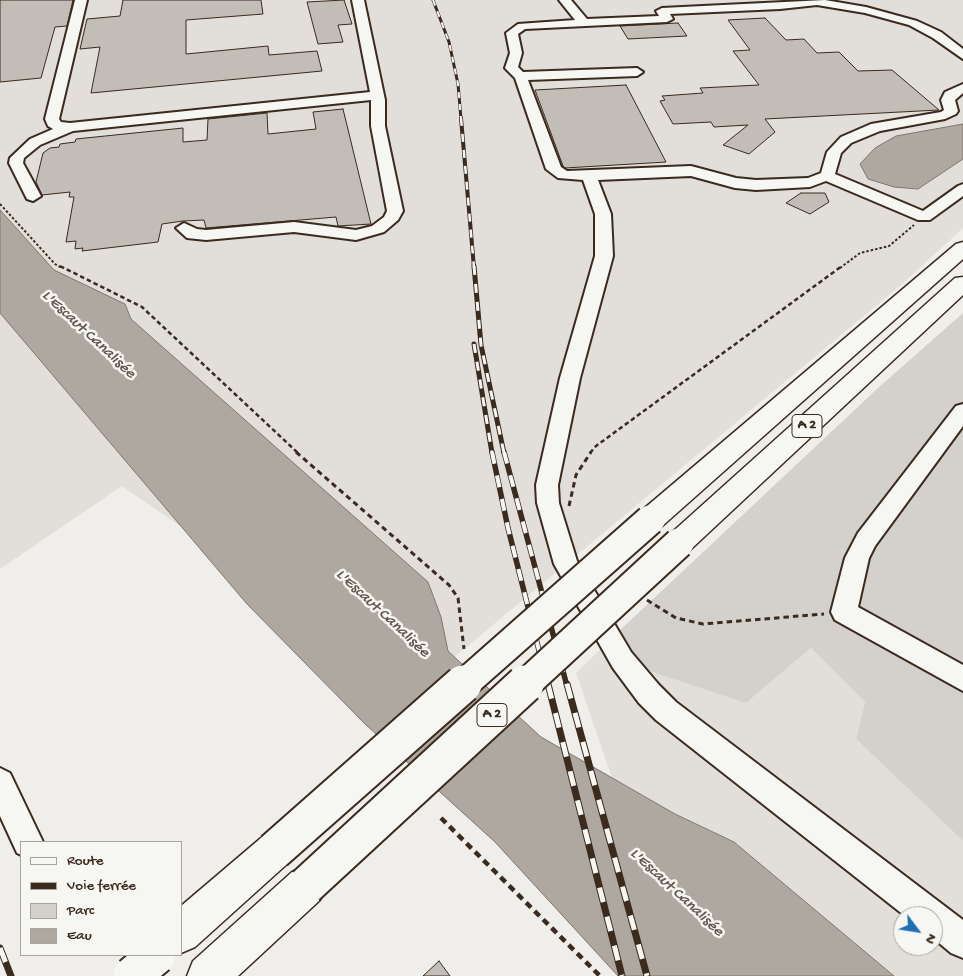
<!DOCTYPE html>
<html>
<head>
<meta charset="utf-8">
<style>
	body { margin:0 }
	#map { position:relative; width:963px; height:976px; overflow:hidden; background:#efeeea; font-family:"Gochi Hand",sans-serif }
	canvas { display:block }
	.legend { position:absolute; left:20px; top:841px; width:162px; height:115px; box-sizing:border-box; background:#f6f6f2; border:1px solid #aba49d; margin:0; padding:6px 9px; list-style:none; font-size:15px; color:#3b2a1e }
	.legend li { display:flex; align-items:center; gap:10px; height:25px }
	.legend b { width:25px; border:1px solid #aba49d }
	.north { position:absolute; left:893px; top:906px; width:50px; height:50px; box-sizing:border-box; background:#f6f6f2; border:1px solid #aba49d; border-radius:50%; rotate:121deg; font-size:14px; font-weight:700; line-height:20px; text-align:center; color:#3b2a1e }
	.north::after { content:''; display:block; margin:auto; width:18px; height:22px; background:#1f6fb2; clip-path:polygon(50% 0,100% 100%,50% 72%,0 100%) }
</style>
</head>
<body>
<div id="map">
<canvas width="963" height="976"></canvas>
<ul class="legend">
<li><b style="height:6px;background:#f6f6f2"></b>Route</li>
<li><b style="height:6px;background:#3b2a1e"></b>Voie ferrée</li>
<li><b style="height:14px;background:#d4d1cc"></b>Parc</li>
<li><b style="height:14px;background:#afa8a1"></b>Eau</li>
</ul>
<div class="north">N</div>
</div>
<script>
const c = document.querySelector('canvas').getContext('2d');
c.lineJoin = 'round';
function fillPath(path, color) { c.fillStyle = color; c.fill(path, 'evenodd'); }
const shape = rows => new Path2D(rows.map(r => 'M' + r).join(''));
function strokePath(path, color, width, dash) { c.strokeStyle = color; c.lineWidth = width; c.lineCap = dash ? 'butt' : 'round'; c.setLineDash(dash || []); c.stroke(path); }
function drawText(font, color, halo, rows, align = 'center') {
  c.font = font + ' "Gochi Hand",sans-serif'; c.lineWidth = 5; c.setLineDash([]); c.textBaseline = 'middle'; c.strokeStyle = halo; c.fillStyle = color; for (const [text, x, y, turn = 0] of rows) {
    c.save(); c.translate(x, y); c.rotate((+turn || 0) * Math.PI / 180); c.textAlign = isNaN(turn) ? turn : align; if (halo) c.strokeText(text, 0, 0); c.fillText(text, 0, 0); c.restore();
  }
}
const built = shape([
	[0,0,963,0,963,228,901,285,416,689,122,486,0,569],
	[619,631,746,703,811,648,865,702,856,739,963,841,963,976,894,976,734,842,675,814,612,778,576,673],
	[903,916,933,916,933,946,903,946]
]);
const green = shape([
	[963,313,963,841,856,739,865,702,811,648,746,703,641,668,619,631,878,388]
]);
const water = shape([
	[963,124,963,159,918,189,894,187,868,179,860,164,875,148,896,136,963,124],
	[0,210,54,270,125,304,131,319,428,582,441,617,448,651,541,737,675,814,734,842,894,976,618,976,495,842,365,724,247,604,0,313,0,210]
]);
const building = shape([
	[0,0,73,0,67,26,55,27,41,78,0,82,0,0],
	[123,0,261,0,263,14,186,20,186,54,268,46,269,55,317,51,322,71,91,93,100,47,80,49,87,19,120,16,123,0],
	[344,0,352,24,338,25,343,42,318,44,307,2,344,0],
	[765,18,786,40,804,39,817,53,839,52,858,71,892,70,939,110,765,119,775,132,749,154,723,145,748,125,714,127,711,122,673,124,660,101,665,100,662,96,703,93,700,88,759,85,733,51,750,50,728,20,765,18],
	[678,23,687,36,628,39,620,26,678,23],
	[626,85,666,162,565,168,563,166,535,90,626,85],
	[343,109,371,224,338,226,336,217,206,228,204,220,183,221,162,224,158,242,82,251,83,248,75,249,76,241,66,242,74,197,69,197,70,192,42,195,36,182,43,153,50,148,59,147,60,144,75,142,76,139,183,128,183,142,207,140,208,119,267,113,268,134,316,129,313,112,343,109],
	[801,193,825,193,829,202,810,214,786,203,801,193],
	[439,961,450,976,423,976,439,961]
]);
const pathFar3 = shape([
	[0,204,55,264,62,268],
	[840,268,860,253,889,246,914,225]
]);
const pathFar2 = shape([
	[60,266,142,307,298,453],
	[590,453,596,446,842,266]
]);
const pathFar1 = shape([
	[296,452,449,585,458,598,464,649],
	[569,506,576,475,591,452],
	[647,600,676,618,703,624,824,614]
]);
const path = shape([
	[441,818,600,976]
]);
const minor = shape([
	[75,0,87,0,59,119,61,122,70,123,370,92,352,0,364,0,385,100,385,126,403,211,398,220,384,232,356,240,294,232,206,240,187,238,176,228,184,223,197,229,206,230,294,222,356,230,372,226,384,217,387,211,371,126,371,100,73,131,40,145,24,158,23,163,41,196,33,201,27,199,9,163,10,158,30,139,53,129,48,126,45,119,75,0],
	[559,0,571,0,587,19,659,16,656,11,662,8,825,0,866,7,917,21,941,32,963,49,963,59,933,38,909,25,865,13,817,5,780,9,670,14,673,19,667,22,525,29,518,34,522,53,518,67,523,72,637,68,643,72,637,76,528,80,561,167,567,171,691,166,736,178,756,180,808,178,821,173,827,152,841,137,871,124,941,112,944,110,941,100,945,92,963,84,963,93,955,100,958,111,956,114,945,119,880,131,851,143,841,153,835,174,923,211,958,186,963,184,963,196,930,220,918,220,826,181,810,187,756,190,735,188,691,176,598,180,611,214,613,256,580,378,558,485,559,503,577,561,631,652,659,685,676,702,963,920,963,958,951,953,933,938,933,916,905,916,656,720,639,703,613,668,554,564,537,503,536,485,560,378,595,256,595,214,583,180,558,178,546,169,515,78,505,68,510,53,506,33,518,24,575,20,559,0],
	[963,404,963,426,875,546,869,558,858,607,963,665,963,691,835,620,831,612,845,558,858,533,956,406,963,404],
	[0,768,10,773,43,842,21,842,21,855,17,853,0,816,0,768]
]);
const highway = shape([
	[963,242,963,259,660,528,650,531,640,528,636,520,640,512,956,244,963,242],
	[963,277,963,295,689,551,679,555,669,551,664,543,669,535,955,278,963,277],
	[274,832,287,838,293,851,287,864,195,947,181,953,181,906,261,838,274,832],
	[306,867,320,872,325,886,320,900,238,976,187,976,193,961,292,872,306,867]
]);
const railFar4 = shape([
	[433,0,449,42,458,84,461,119]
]);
const railFar3 = shape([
	[461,118,474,268]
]);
const railFar2 = shape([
	[474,266,481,345,504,453],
	[474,344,492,453]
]);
const railFar1 = shape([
	[492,452,508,528,548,686],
	[504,452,567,686]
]);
const rail = shape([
	[548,684,622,976],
	[567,684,647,976],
	[0,948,11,976]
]);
const highwayBridgeFar1 = shape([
	[462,686,650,520],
	[524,686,679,543]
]);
const highwayBridge = shape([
	[274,851,463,684],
	[306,886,525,684],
	[132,976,157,955]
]);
const shields = [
	[807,426,30],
	[492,715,30]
];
const shieldNames = [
	["A 2",807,426],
	["A 2",492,715]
];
const waterNames = [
	["L'Escaut Canalisée",88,335,43],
	["L'Escaut Canalisée",382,614,43],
	["L'Escaut Canalisée",676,893,43]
];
fillPath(built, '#e2dfdb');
fillPath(green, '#d4d1cc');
fillPath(water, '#afa8a1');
strokePath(water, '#81766d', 1);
fillPath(building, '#c2bdb7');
strokePath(building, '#3b2a1e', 1);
strokePath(minor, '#3b2a1e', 4);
strokePath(highway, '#3b2a1e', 3);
strokePath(pathFar3, '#3b2a1e', 2, [2.5, 2]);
strokePath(pathFar2, '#3b2a1e', 2.5, [4.5, 3]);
strokePath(pathFar1, '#3b2a1e', 3, [5.5, 4]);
strokePath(path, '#3b2a1e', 4.5, [7, 5]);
fillPath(minor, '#f6f6f2');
fillPath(highway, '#f6f6f2');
strokePath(railFar4, '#3b2a1e', 3);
strokePath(railFar3, '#3b2a1e', 4);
strokePath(railFar2, '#3b2a1e', 5);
strokePath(railFar1, '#3b2a1e', 5.5);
strokePath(rail, '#3b2a1e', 7);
strokePath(railFar4, '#f6f6f2', 2, [6]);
strokePath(railFar3, '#f6f6f2', 2.5, [8]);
strokePath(railFar2, '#f6f6f2', 3, [9]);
strokePath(railFar1, '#f6f6f2', 4, [12]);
strokePath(rail, '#f6f6f2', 5, [15]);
strokePath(highwayBridgeFar1, '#3b2a1e', 33, []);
strokePath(highwayBridge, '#3b2a1e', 41, []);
strokePath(highwayBridgeFar1, '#f6f6f2', 29);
strokePath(highwayBridge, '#f6f6f2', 37);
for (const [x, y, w] of shields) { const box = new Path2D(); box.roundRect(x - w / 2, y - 11.5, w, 23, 4); c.fillStyle = '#f6f6f2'; c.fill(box); strokePath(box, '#3b2a1e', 1); }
drawText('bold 14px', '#3b2a1e', null, shieldNames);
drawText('italic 16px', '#64564c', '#f6f6f2', waterNames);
</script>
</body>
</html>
